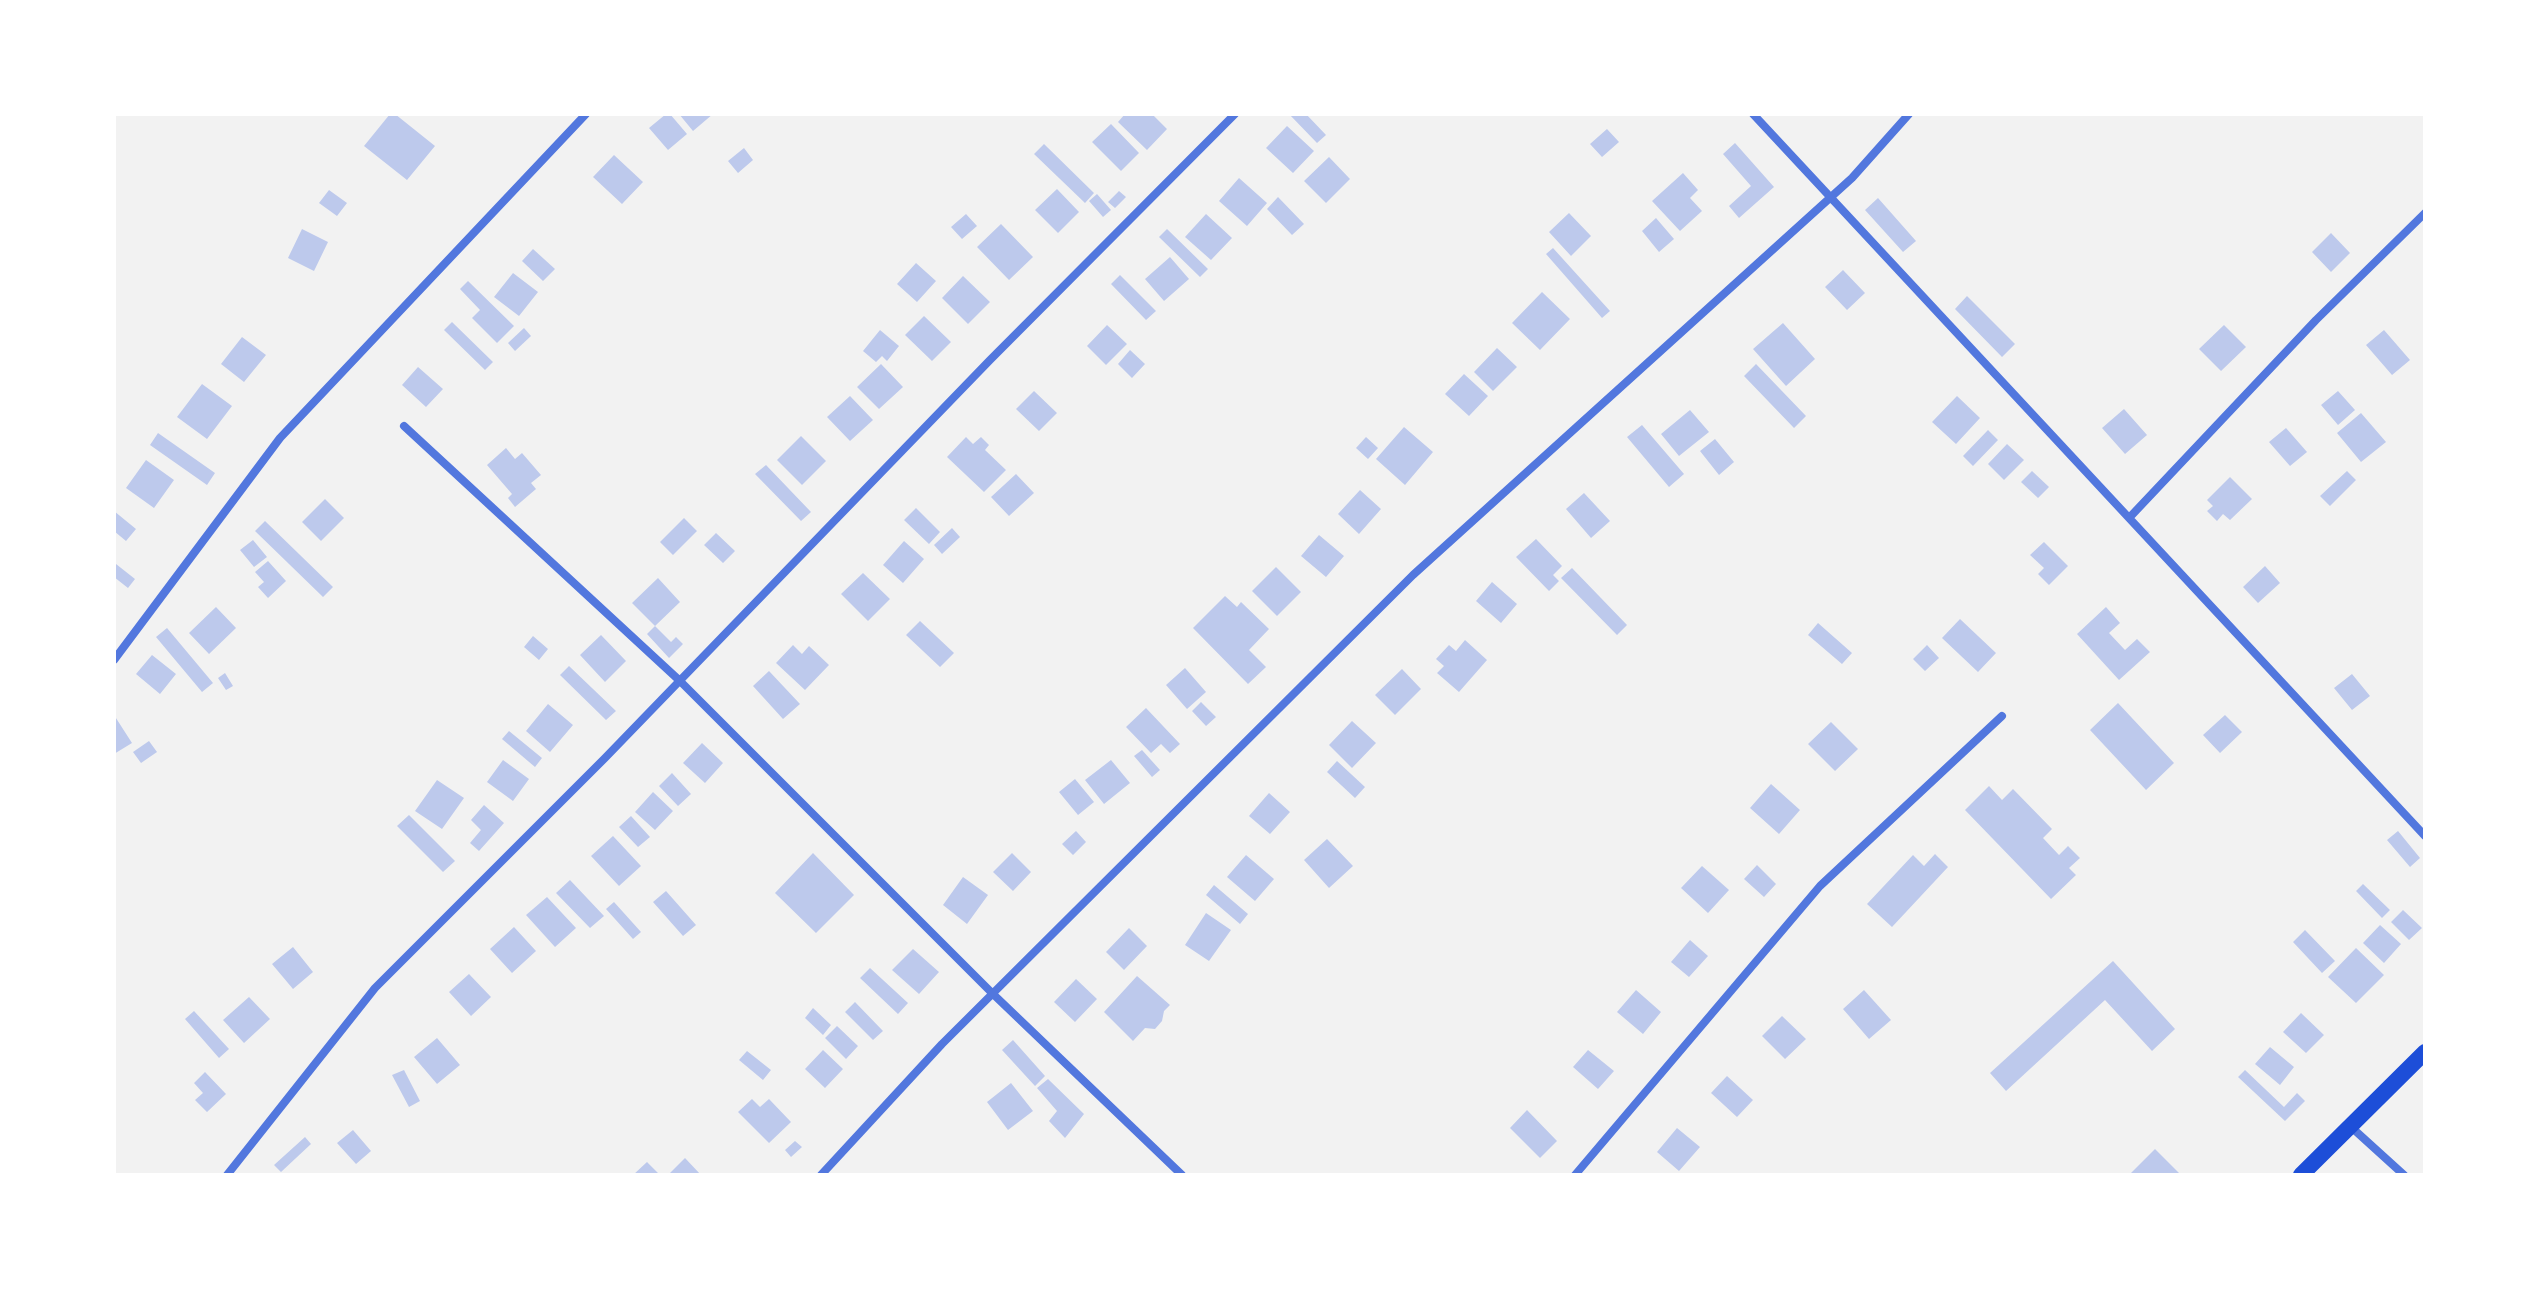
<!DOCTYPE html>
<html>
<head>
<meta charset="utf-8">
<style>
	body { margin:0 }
	#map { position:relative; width:2539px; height:1289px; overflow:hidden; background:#f2f2f2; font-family:Helvetica,sans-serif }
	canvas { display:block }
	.frame { position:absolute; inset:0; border:116px solid #fff; pointer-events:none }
</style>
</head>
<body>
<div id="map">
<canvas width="2539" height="1289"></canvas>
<div class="frame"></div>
</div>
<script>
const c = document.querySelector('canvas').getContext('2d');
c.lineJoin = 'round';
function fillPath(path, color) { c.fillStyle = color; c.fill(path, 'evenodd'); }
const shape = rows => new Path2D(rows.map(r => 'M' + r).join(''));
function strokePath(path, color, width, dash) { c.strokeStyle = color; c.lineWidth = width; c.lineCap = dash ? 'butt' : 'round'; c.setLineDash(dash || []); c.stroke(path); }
const building = shape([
	[390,114,395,114,435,146,407,180,364,146],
	[666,114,670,114,687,134,668,150,649,128],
	[679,114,713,114,693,131],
	[1125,114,1152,114,1167,129,1147,150,1118,122],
	[1289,114,1306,114,1326,135,1317,143],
	[1111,124,1139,153,1121,171,1092,142],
	[1287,126,1314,151,1293,173,1266,148],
	[1607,129,1619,142,1602,157,1590,144],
	[1735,143,1774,187,1739,218,1729,206,1751,186,1723,154],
	[1044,144,1094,193,1085,203,1034,154],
	[744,148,753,160,738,173,728,161],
	[614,155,643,182,622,204,593,177],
	[1329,157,1350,179,1326,203,1304,181],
	[1683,173,1698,190,1690,198,1702,211,1680,231,1652,201],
	[1239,178,1267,203,1247,226,1219,201],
	[1057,189,1079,212,1058,233,1035,210],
	[329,190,347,203,337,216,319,203],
	[1119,191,1126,197,1115,208,1108,202],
	[1097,194,1111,210,1103,217,1089,201],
	[1278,197,1304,224,1292,235,1267,209],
	[1878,198,1916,241,1903,252,1865,210],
	[1569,213,1591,236,1571,256,1549,232],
	[966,214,977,226,962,239,951,227],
	[1206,214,1232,238,1211,260,1185,237],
	[1656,218,1674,239,1659,252,1642,231],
	[1001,224,1033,257,1009,280,977,247],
	[302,229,328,242,314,271,288,258],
	[1167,229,1208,269,1200,277,1159,237],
	[2331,233,2350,253,2331,272,2312,252],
	[1553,248,1610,311,1602,318,1546,254],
	[533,249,555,269,543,281,522,261],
	[1170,257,1189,279,1164,301,1145,279],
	[916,263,936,281,917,302,897,284],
	[1843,270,1865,293,1847,310,1825,287],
	[513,273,538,292,519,316,494,297],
	[1120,275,1156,311,1146,320,1111,284],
	[963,276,990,302,968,324,942,298],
	[468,281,514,326,497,343,472,318,480,310,460,289],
	[1542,292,1570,319,1540,350,1512,323],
	[1967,296,2015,344,2002,357,1955,309],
	[924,316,951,342,932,361,905,335],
	[452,322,493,362,485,370,444,330],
	[1783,323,1815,359,1786,386,1753,349],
	[1107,325,1127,344,1106,365,1087,346],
	[2224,325,2246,347,2221,371,2199,349],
	[524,328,531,336,515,351,508,343],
	[880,330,899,346,887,361,882,356,876,362,863,351],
	[2384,330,2410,360,2392,375,2366,345],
	[242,337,266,355,244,382,221,364],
	[1497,348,1517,367,1493,391,1474,372],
	[1130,350,1145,364,1132,378,1118,364],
	[881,364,903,387,879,409,857,387],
	[1756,364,1806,416,1794,428,1744,376],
	[418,367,443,389,426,407,402,385],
	[1464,374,1488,396,1469,416,1445,394],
	[202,384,232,406,207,439,177,417],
	[1034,391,1057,413,1039,431,1016,409],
	[2338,391,2355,410,2338,425,2321,405],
	[850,396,873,420,850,441,827,417],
	[1957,396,1980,418,1956,444,1932,422],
	[2124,409,2147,435,2125,454,2102,428],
	[1690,410,1709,432,1679,456,1661,434],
	[2361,413,2386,442,2361,462,2337,433],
	[1642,425,1684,474,1669,487,1627,437],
	[1404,427,1433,452,1405,485,1376,459],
	[2286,428,2307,452,2290,466,2269,442],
	[1988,430,1998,440,1973,466,1963,456],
	[158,433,215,473,207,485,150,445],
	[801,436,826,461,802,485,777,460],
	[966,437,973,444,981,437,989,445,985,450,1006,470,984,492,947,457],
	[1366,437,1378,448,1368,459,1356,448],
	[1715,439,1734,462,1719,475,1700,451],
	[2007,444,2024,460,2004,480,1988,464],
	[506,448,515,459,522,453,541,475,531,483,536,489,515,507,508,498,512,494,487,465],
	[146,460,174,480,154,508,126,488],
	[766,465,811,512,801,521,755,474],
	[2032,471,2049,487,2038,498,2021,482],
	[2347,471,2356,480,2330,506,2320,496],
	[1016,474,1034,493,1009,516,991,497],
	[2230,477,2252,499,2230,520,2223,514,2217,521,2207,511,2213,506,2207,500],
	[1360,490,1381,509,1359,534,1338,514],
	[1584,493,1610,521,1591,538,1566,509],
	[325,499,344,518,321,541,302,522],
	[916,508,940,532,929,544,904,520],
	[114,511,136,529,126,541,114,531],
	[684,518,697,531,673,555,660,542],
	[265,521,333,587,323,597,255,531],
	[952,528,960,537,942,554,934,545],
	[716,533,735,551,723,563,704,545],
	[1319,535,1344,556,1326,577,1301,556],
	[1536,539,1562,566,1553,575,1559,581,1549,591,1516,557],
	[253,540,267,557,254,567,240,550],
	[904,541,924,559,903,583,883,565],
	[2044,542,2068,566,2049,585,2038,574,2044,568,2030,555],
	[268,561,286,581,268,598,258,587,264,582,255,572],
	[116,564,135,579,128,588,114,577],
	[2265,566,2280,583,2258,603,2243,587],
	[1276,567,1301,592,1277,616,1252,591],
	[1572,568,1627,625,1617,635,1561,578],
	[863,573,890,599,868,621,841,594],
	[658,578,680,602,655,626,632,603],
	[1492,582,1517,604,1501,623,1476,601],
	[1225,596,1237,607,1241,602,1269,629,1249,650,1266,667,1248,684,1193,628],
	[216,607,236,628,209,654,189,633],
	[2106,607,2120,623,2109,633,2125,650,2137,639,2150,652,2119,680,2077,634],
	[1960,619,1996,653,1978,672,1942,638],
	[920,621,954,653,940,667,906,635],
	[1818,623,1852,653,1842,664,1808,635],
	[655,626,671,642,676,637,683,644,669,658,647,634],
	[167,628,213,683,202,692,156,637],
	[601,635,626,661,605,682,580,655],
	[533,636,548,649,539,660,524,647],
	[1465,640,1487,660,1459,692,1437,673,1444,666,1436,659,1449,645,1456,651],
	[793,645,802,654,809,646,829,665,805,690,776,663],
	[1927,645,1939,658,1925,671,1913,659],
	[152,655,176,674,160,694,136,674],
	[569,666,616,711,606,720,560,675],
	[1185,668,1206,692,1187,709,1166,685],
	[1402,669,1421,689,1395,715,1375,695],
	[769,671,800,704,783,719,753,686],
	[225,673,233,686,226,690,218,678],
	[2352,674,2370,696,2352,710,2334,688],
	[1201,702,1216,717,1206,726,1192,711],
	[2118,703,2174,763,2146,790,2090,730],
	[548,704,573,725,550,752,526,731],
	[1146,708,1180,744,1170,753,1161,744,1151,753,1126,727],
	[114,715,132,743,114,754],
	[2225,715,2242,732,2220,753,2203,735],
	[1352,721,1376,743,1352,768,1329,745],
	[1831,722,1858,749,1835,771,1808,744],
	[509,731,542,758,535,767,502,739],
	[149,741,157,752,141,763,133,752],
	[702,743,723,763,705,783,683,763],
	[1142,750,1160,770,1152,777,1134,756],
	[503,760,529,779,513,801,487,782],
	[1111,760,1130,783,1104,804,1085,780],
	[1337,761,1365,787,1355,798,1327,772],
	[672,773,691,794,678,806,659,786],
	[1075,779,1094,802,1078,815,1059,792],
	[437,780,464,798,442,829,415,811],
	[1771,784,1800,810,1779,834,1750,808],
	[1989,786,2002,800,2013,789,2052,829,2043,838,2059,855,2068,846,2080,858,2069,868,2076,875,2051,899,1965,810],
	[653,792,673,811,655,830,635,812],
	[1269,793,1290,812,1270,834,1249,816],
	[484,805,504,823,479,851,470,843,481,830,471,820],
	[409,815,455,861,443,872,397,826],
	[631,816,650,837,638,847,619,827],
	[1076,831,1086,842,1073,855,1062,844],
	[2398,831,2420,858,2410,867,2387,840],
	[613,836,641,866,619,886,591,856],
	[1327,839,1353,866,1329,888,1304,860],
	[813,853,854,895,816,933,775,893],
	[1012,853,1031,872,1013,891,993,872],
	[1935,854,1948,867,1892,927,1867,904,1913,855,1924,866],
	[1246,855,1274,879,1255,901,1227,877],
	[1757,865,1776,884,1764,897,1744,879],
	[1702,866,1729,890,1708,913,1681,888],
	[963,877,988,895,967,924,943,905],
	[570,880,604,916,590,928,556,893],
	[2363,884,2390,910,2382,918,2356,891],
	[1214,885,1248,914,1240,924,1206,895],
	[666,891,696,925,683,936,653,902],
	[547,897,576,928,555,947,526,915],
	[614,902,641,932,633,939,606,909],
	[2403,910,2422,928,2409,940,2391,922],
	[1206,913,1231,930,1209,961,1185,945],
	[2380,925,2401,944,2384,963,2363,943],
	[514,927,536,951,512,973,490,949],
	[1129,928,1147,946,1124,970,1106,952],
	[2305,930,2335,961,2322,973,2293,942],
	[1690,940,1708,956,1689,977,1671,962],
	[293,947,313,972,293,989,272,964],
	[2356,948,2384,975,2356,1003,2328,977],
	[913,949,939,972,919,994,892,970],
	[2113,961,2175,1029,2152,1051,2105,1000,2006,1091,1990,1073],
	[870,968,908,1003,898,1014,860,978],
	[469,974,491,997,471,1016,449,992],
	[1137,976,1170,1005,1164,1011,1162,1021,1155,1029,1145,1028,1133,1041,1104,1012],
	[1076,979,1097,999,1075,1022,1054,1002],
	[1636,990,1661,1012,1643,1034,1617,1012],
	[1864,990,1891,1020,1869,1039,1843,1009],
	[249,997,270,1019,244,1043,223,1020],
	[855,1002,883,1031,873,1040,845,1012],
	[813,1008,831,1025,823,1035,805,1018],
	[194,1011,229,1049,219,1058,185,1019],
	[2301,1013,2324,1035,2306,1053,2283,1032],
	[1782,1016,1806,1039,1785,1059,1762,1036],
	[837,1026,858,1046,846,1059,825,1038],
	[437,1038,460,1065,437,1084,414,1057],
	[1013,1040,1045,1076,1035,1086,1002,1050],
	[2270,1047,2294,1067,2280,1085,2255,1064],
	[823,1050,843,1069,825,1088,805,1069],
	[1588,1050,1614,1071,1598,1089,1573,1067],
	[747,1051,771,1070,763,1080,739,1060],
	[404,1070,420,1101,409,1107,392,1075],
	[2245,1070,2284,1107,2297,1093,2305,1101,2285,1121,2238,1077],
	[205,1072,226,1094,207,1112,195,1100,203,1093,194,1083],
	[1727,1076,1753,1100,1737,1117,1711,1093],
	[1048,1079,1084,1114,1065,1138,1049,1121,1057,1111,1037,1088],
	[1011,1083,1033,1111,1008,1130,987,1102],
	[752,1099,760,1107,769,1099,791,1122,769,1143,738,1112],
	[1527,1110,1557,1141,1540,1158,1510,1128],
	[1677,1128,1700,1147,1679,1171,1657,1152],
	[353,1130,371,1151,356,1164,337,1143],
	[305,1137,311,1144,281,1172,274,1165],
	[795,1141,802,1147,791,1157,785,1150],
	[2155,1149,2181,1175,2129,1175],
	[685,1158,701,1175,668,1175],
	[647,1162,660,1175,633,1175]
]);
const minor = shape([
	[1753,114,2425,836],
	[404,426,680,681,993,994,1182,1175],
	[2130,517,2316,320,2425,213],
	[114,660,280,438,586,114],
	[2350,1126,2404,1175],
	[227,1175,375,988,605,758,990,360,1235,114],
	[821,1175,942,1044,1413,575,1852,178,1909,114],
	[1575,1175,1820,886,2002,716]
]);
const secondary = shape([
	[2301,1175,2425,1052]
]);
fillPath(building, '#bdc9ec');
strokePath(minor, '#5277de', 8);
strokePath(secondary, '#1d4ed8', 16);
</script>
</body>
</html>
